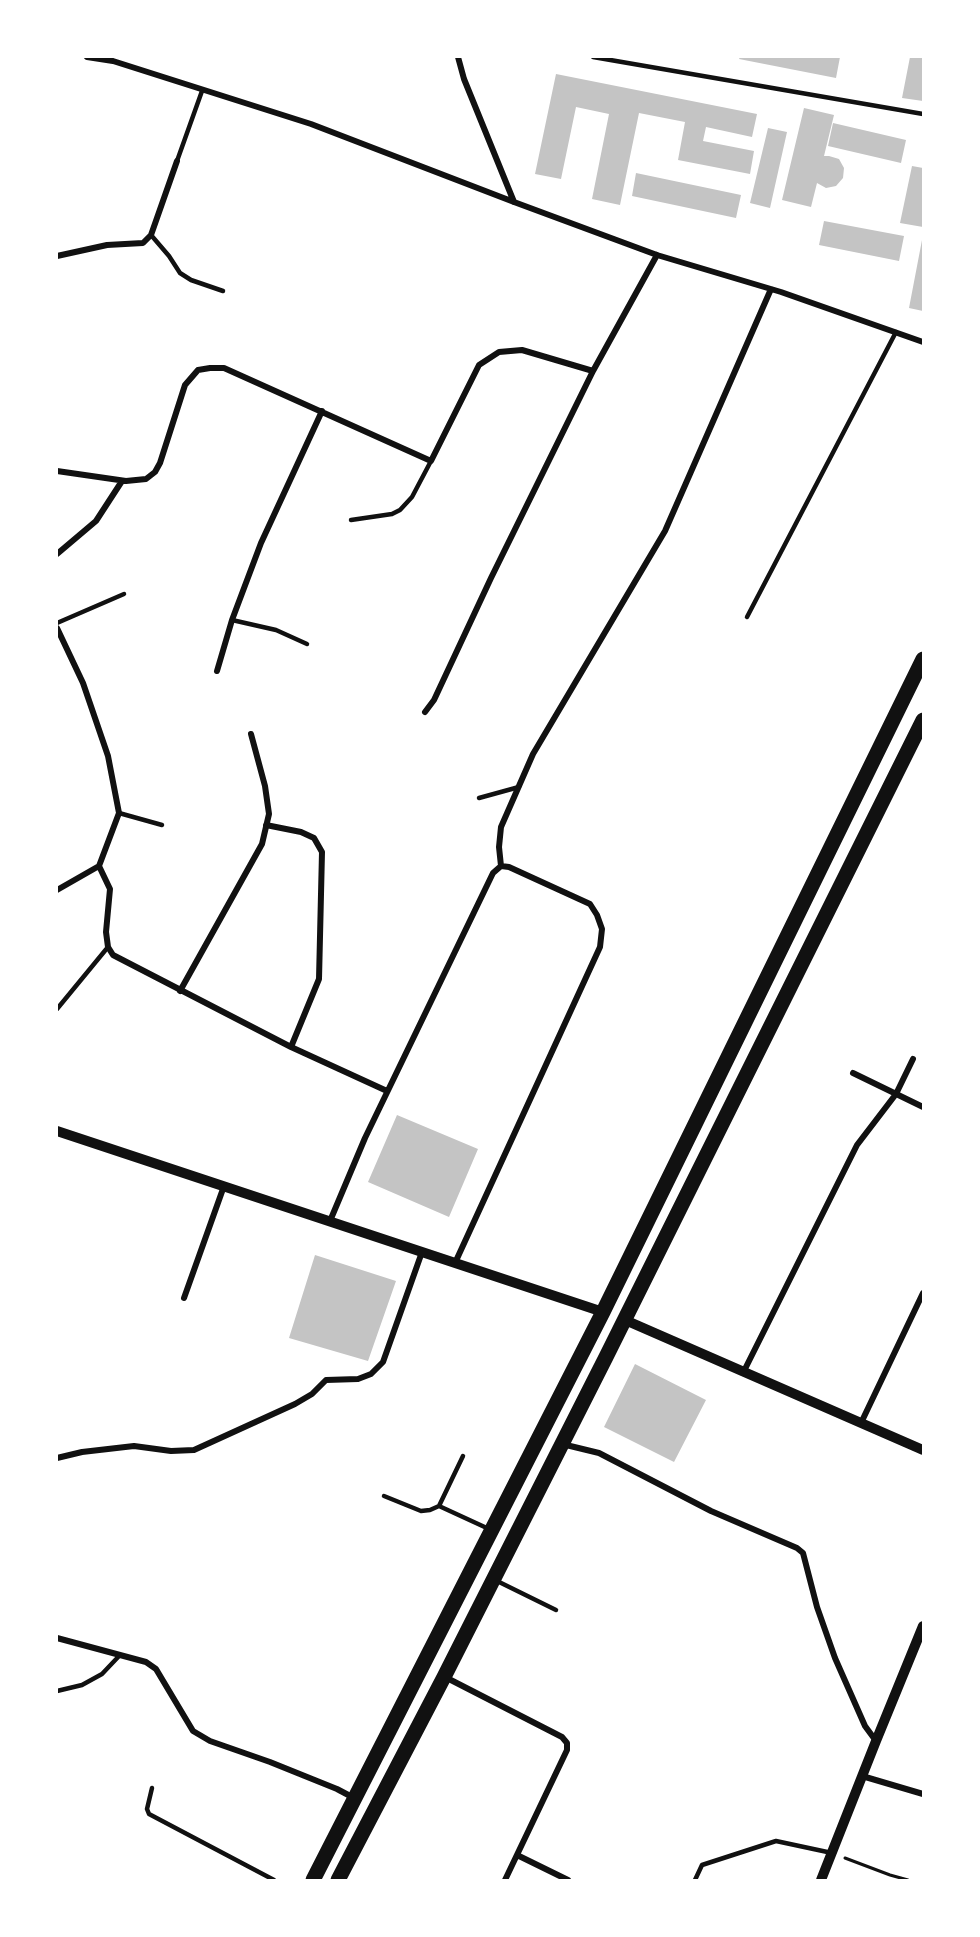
<!DOCTYPE html>
<html>
<head>
<meta charset="utf-8">
<style>
	body { margin:0 }
	#map { position:relative; width:980px; height:1937px; overflow:hidden; background:#fff; font-family:"Work Sans",sans-serif }
	canvas { display:block }
	.frame { position:absolute; inset:0; border:58px solid #fff; pointer-events:none }
</style>
</head>
<body>
<div id="map">
<canvas width="980" height="1937"></canvas>
<div class="frame"></div>
</div>
<script>
const c = document.querySelector('canvas').getContext('2d');
c.lineJoin = 'round';
function fillPath(path, color) { c.fillStyle = color; c.fill(path, 'evenodd'); }
const shape = rows => new Path2D(rows.map(r => 'M' + r).join(''));
function strokePath(path, color, width, dash) { c.strokeStyle = color; c.lineWidth = width; c.lineCap = dash ? 'butt' : 'round'; c.setLineDash(dash || []); c.stroke(path); }
const building = shape([
	[740,57,840,57,836,78,739,59],
	[910,57,923,57,923,101,902,98],
	[556,74,757,114,752,137,706,127,703,141,754,151,750,174,678,160,685,122,639,113,620,205,592,199,609,114,576,107,561,179,535,174],
	[804,108,834,115,824,156,829,156,839,159,844,168,843,178,836,186,826,188,817,183,811,207,782,200],
	[833,123,906,140,901,163,828,146],
	[768,128,787,132,770,208,750,203],
	[912,166,923,168,923,227,900,223],
	[636,173,741,195,736,218,632,196],
	[824,221,904,236,899,261,819,245],
	[922,240,923,240,923,311,909,308],
	[397,1115,478,1149,449,1217,368,1182],
	[315,1255,396,1281,368,1361,289,1338],
	[635,1364,706,1400,674,1462,604,1427]
]);
const path = shape([
	[845,1858,890,1875,908,1880]
]);
const service = shape([
	[593,57,923,114],
	[177,161,202,91],
	[151,235,169,256,180,273,191,280,223,291],
	[351,520,392,514,400,510,412,497,431,461],
	[747,617,896,332],
	[232,620,276,630,307,644],
	[57,623,124,594],
	[479,798,519,787],
	[119,813,162,825],
	[57,1009,108,947],
	[384,1496,421,1511,430,1510,439,1506,489,1529],
	[439,1506,463,1456],
	[495,1580,556,1610],
	[57,1691,82,1685,102,1674,120,1655],
	[152,1788,147,1809,149,1814,274,1880],
	[695,1880,702,1865,776,1841,832,1853]
]);
const minor = shape([
	[87,57,113,61,311,124,514,202,657,255,781,292,923,342],
	[458,57,464,79,514,202],
	[57,256,107,245,143,243,151,235,177,161],
	[57,471,126,481,146,479,155,472,160,463,185,385,198,370,210,368,224,368,431,461,479,365,499,352,522,350,593,371],
	[57,554,96,521,122,481],
	[57,628,83,683,108,756,119,813,99,866],
	[217,671,232,620,261,543,322,411],
	[425,712,434,700,491,578,593,371,657,255],
	[266,825,301,832,314,838,322,852,319,979,291,1047],
	[501,866,499,847,501,827,533,754,665,531,771,289],
	[57,890,99,866,110,889,106,932,108,947,113,955,291,1047,387,1091],
	[180,991,262,844,269,814,265,786,251,734],
	[853,1073,923,1107],
	[330,1221,365,1138,493,873,501,866,509,867,590,904,597,915,602,929,600,947,455,1263],
	[184,1298,224,1186],
	[743,1373,857,1145,896,1094,913,1059],
	[861,1423,923,1293],
	[562,1444,599,1453,711,1511,797,1548,803,1553,817,1607,835,1658,865,1726,876,1741],
	[57,1458,82,1452,134,1446,171,1451,194,1450,295,1404,312,1394,326,1380,358,1379,371,1374,383,1362,422,1252],
	[57,1638,146,1662,156,1669,193,1731,210,1741,270,1762,337,1789,354,1798],
	[445,1677,562,1737,567,1743,567,1750,505,1880],
	[862,1776,923,1794],
	[517,1855,568,1880]
]);
const tertiary = shape([
	[57,1131,603,1312],
	[625,1320,923,1450],
	[821,1880,876,1741,923,1626]
]);
const primary = shape([
	[313,1880,603,1312,923,659],
	[338,1880,444,1677,606,1357,923,720]
]);
fillPath(building, '#c4c4c4');
strokePath(path, '#111', 3);
strokePath(service, '#111', 4.5);
strokePath(minor, '#111', 6);
strokePath(tertiary, '#111', 10);
strokePath(primary, '#111', 15);
</script>
</body>
</html>
